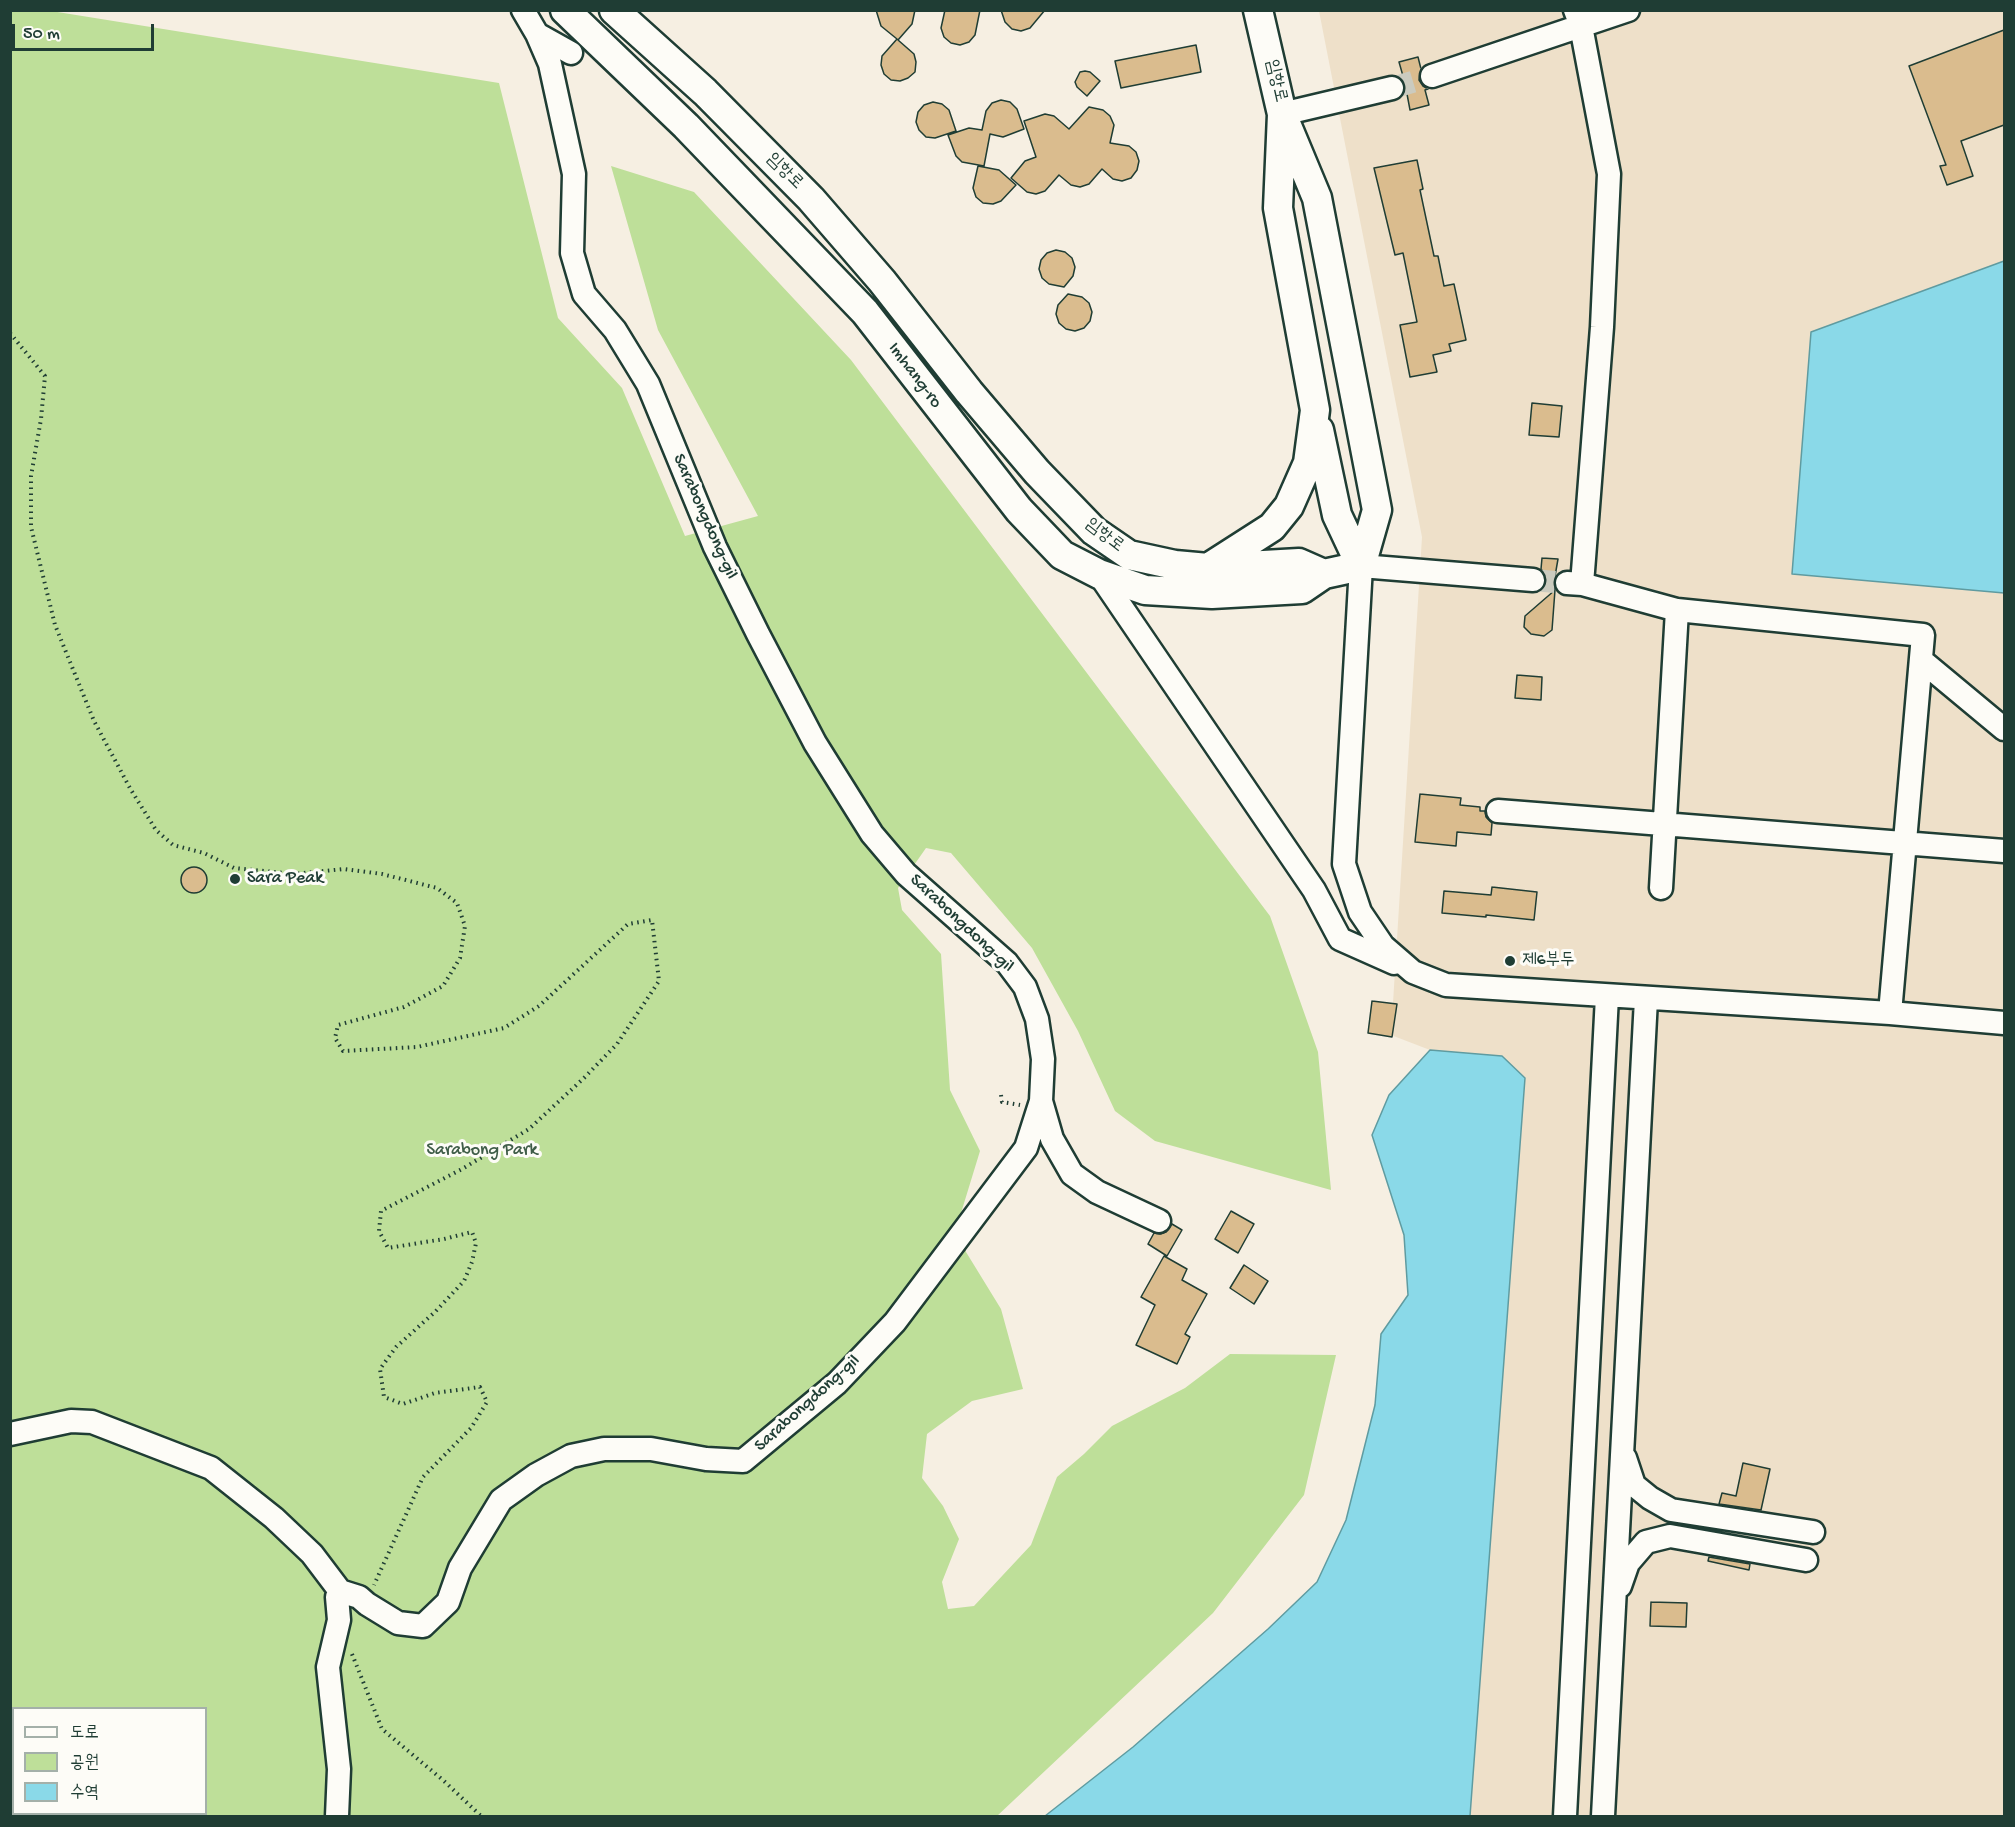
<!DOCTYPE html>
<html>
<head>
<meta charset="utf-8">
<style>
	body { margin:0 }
	#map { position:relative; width:2015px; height:1827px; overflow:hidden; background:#f6efe2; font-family:"Gochi Hand","Poor Story",sans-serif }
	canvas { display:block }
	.frame { position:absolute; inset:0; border:12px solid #1f3d34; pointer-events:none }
	.legend { position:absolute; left:12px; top:1707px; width:195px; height:108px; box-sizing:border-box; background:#fdfcf7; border:2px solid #a4b0a9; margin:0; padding:8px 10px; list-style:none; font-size:18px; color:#1f3d34 }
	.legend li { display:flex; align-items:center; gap:12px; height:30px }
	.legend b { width:30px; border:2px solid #a4b0a9 }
	.scale { position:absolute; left:12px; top:24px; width:142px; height:27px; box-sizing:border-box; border:3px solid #1f3d34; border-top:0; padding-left:8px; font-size:18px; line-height:21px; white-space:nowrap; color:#1f3d34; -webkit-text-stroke:4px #fdfcf7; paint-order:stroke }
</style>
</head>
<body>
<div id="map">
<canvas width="2015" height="1827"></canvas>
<div class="frame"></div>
<ul class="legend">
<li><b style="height:8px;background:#fdfcf7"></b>도로</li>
<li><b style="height:16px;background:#bedf99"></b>공원</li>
<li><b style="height:16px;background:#8ad9e8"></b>수역</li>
</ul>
<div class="scale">50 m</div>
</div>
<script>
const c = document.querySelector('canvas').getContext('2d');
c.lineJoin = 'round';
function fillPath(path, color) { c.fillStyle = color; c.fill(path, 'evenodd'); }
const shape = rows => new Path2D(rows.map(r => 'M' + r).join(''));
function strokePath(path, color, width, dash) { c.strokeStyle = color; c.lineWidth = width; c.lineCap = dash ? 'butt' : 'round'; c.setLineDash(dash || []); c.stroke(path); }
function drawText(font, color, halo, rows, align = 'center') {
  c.font = font + ' "Gochi Hand","Poor Story",sans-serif'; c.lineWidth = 6; c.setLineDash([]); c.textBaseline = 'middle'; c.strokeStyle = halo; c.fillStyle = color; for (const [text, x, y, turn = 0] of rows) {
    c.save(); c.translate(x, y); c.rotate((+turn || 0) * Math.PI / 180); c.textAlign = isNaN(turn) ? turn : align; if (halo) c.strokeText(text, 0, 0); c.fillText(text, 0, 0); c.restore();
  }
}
const built = shape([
	[1319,11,2004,11,2004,261,1811,332,1792,574,2004,593,2004,1816,1470,1816,1525,1078,1502,1056,1430,1050,1391,1035,1422,537]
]);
const green = shape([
	[45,10,499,83,558,318,622,388,685,536,758,516,658,330,611,166,694,192,851,360,1270,916,1318,1052,1331,1190,1155,1141,1115,1111,1078,1031,1032,948,951,853,926,848,898,888,902,910,941,954,950,1090,980,1151,961,1213,966,1252,1001,1309,1023,1389,972,1401,927,1434,922,1478,943,1506,959,1539,942,1582,948,1609,974,1606,1031,1545,1057,1477,1084,1454,1112,1426,1185,1388,1230,1354,1336,1355,1304,1495,1213,1613,997,1816,11,1816,10,11],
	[14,1708,206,1708,206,1814,14,1814]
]);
const water = shape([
	[2004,261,2004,593,1792,574,1811,332,2004,261],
	[1430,1050,1502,1056,1525,1078,1470,1816,1045,1816,1133,1747,1268,1629,1317,1582,1346,1520,1375,1405,1381,1334,1408,1295,1404,1235,1372,1135,1389,1095,1430,1050]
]);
const building = shape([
	[876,10,915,10,912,24,898,40,914,54,916,62,915,72,908,78,900,81,891,80,884,74,881,65,882,56,897,39,881,26,876,10],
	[945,10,980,10,975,35,969,42,960,45,951,43,944,37,941,28,945,10],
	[1001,10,1045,10,1030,28,1021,31,1012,29,1005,22,1001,10],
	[2004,30,2004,125,1961,141,1973,176,1947,185,1940,166,1946,165,1909,66,2004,30],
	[1196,45,1201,72,1121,88,1115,61,1196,45],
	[1418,57,1421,69,1419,80,1423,86,1428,89,1425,90,1429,105,1410,110,1407,94,1403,94,1405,85,1400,77,1403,76,1399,62,1418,57],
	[1085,71,1090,72,1100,81,1087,96,1077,87,1075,82,1080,72,1085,71],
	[1001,100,1010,102,1017,109,1024,129,1003,137,990,134,984,166,962,162,956,156,948,135,969,128,982,130,986,111,992,103,1001,100],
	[933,102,942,104,949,110,956,131,935,138,926,137,919,130,916,122,918,112,924,105,933,102],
	[1089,107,1103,110,1110,116,1114,125,1110,143,1129,146,1136,152,1139,161,1137,170,1131,178,1122,181,1113,179,1102,169,1089,184,1080,187,1071,185,1059,175,1045,191,1036,194,1027,192,1011,178,1025,161,1036,157,1024,121,1045,114,1054,116,1069,129,1089,107],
	[1417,160,1423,189,1420,190,1434,256,1438,256,1444,286,1454,284,1466,340,1449,344,1451,351,1433,355,1437,372,1410,377,1400,325,1417,322,1403,253,1395,255,1374,168,1417,160],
	[978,166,999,170,1016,185,1001,201,993,204,983,203,976,197,973,188,978,166],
	[1056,250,1065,252,1072,258,1075,267,1073,276,1064,287,1049,284,1042,278,1039,269,1041,260,1047,253,1056,250],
	[1068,294,1082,297,1089,303,1092,312,1090,321,1084,328,1075,331,1066,329,1059,323,1056,314,1058,305,1068,294],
	[1532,403,1562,406,1559,437,1529,435,1532,403],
	[1542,558,1558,559,1554,582,1555,589,1544,587,1546,581,1545,574,1541,569,1542,558],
	[1555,590,1552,630,1544,636,1531,634,1524,627,1525,616,1555,590],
	[1517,675,1542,677,1541,700,1515,698,1517,675],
	[1420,794,1461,798,1460,805,1480,807,1480,811,1485,811,1486,817,1492,823,1491,835,1457,832,1456,846,1415,842,1420,794],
	'181 880a13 13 0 1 1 26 0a13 13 0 1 1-26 0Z',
	[1492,887,1537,892,1534,920,1486,915,1486,917,1442,913,1444,891,1491,895,1492,887],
	[1372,1001,1397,1004,1392,1037,1368,1033,1372,1001],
	[1231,1211,1254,1224,1238,1253,1215,1239,1231,1211],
	[1172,1224,1182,1230,1167,1256,1148,1244,1154,1233,1160,1234,1166,1232,1172,1224],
	[1164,1256,1187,1269,1182,1280,1207,1294,1185,1334,1190,1337,1177,1364,1136,1345,1155,1305,1141,1297,1164,1256],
	[1244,1265,1268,1281,1254,1304,1230,1288,1244,1265],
	[1743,1463,1770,1469,1761,1510,1719,1504,1722,1493,1736,1496,1743,1463],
	[1709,1557,1750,1564,1749,1570,1708,1561,1709,1557],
	[1651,1602,1687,1603,1686,1627,1650,1626,1651,1602]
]);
const minorTunnel = shape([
	[1392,88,1432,76],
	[1533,580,1567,583]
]);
const path = shape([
	[10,333,45,376,41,419,31,476,31,527,55,625,94,721,131,790,156,830,173,845,204,853,234,868,294,874,344,869,382,874,437,888,457,903,465,926,460,958,443,986,404,1007,338,1025,335,1038,343,1051,417,1047,504,1028,539,1006,628,924,652,920,659,981,617,1044,584,1078,529,1129,462,1169,381,1211,379,1231,388,1248,444,1239,472,1232,476,1243,472,1262,464,1281,435,1312,396,1347,380,1369,384,1397,403,1404,435,1393,480,1387,487,1402,471,1428,423,1477,374,1585],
	[1001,1095,1002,1102,1020,1105],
	[352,1654,382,1729,444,1781,481,1816]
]);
const minor = shape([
	[1575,10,1581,26,1609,174,1602,327,1582,584],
	[537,34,571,53],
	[1432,76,1628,10],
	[1282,114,1392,88],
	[1099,574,1314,890,1340,939,1394,963],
	[1533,580,1361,566,1344,864,1360,912,1383,946,1413,972,1446,985,1890,1013,2004,1023],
	[1567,583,1582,584,1677,610,1923,635,1890,1013],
	[1921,660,2004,729],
	[1498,811,2004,851],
	[1661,888,1677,610],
	[1041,1101,1052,1139,1072,1174,1097,1192,1159,1221],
	[10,1434,71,1421,92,1422,211,1468,274,1518,312,1554,340,1591,359,1597,367,1604,398,1623,423,1626,448,1602,460,1568,501,1500,536,1475,571,1456,604,1449,651,1449,706,1459,743,1461,837,1383,895,1322,1026,1148,1041,1101,1043,1059,1037,1019,1025,987,1007,963,906,874,872,834,815,743,758,634,715,547,648,384,615,330,584,294,572,253,574,174,550,64,537,34,523,10],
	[1625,1458,1634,1485,1650,1498,1671,1510,1813,1532],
	[1620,1586,1628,1563,1646,1542,1670,1536,1806,1560],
	[337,1816,339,1769,328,1667,339,1620,337,1597,340,1591],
	[1565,1816,1607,996],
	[1603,1816,1646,999]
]);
const major = shape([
	[565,10,686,126,865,312,1019,510,1062,555,1099,574,1145,590,1212,594,1302,589,1324,574,1361,566],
	[614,10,705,92,811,199,882,281,969,392,1037,472,1094,531,1129,555,1175,565,1208,568,1272,527,1289,506,1308,463,1315,410,1278,208,1282,114],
	[1258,10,1282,114,1317,198,1377,510,1361,566],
	[1319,430,1337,515,1361,566],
	[1211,568,1299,563,1324,574]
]);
const markers = [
	[235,879,6,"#1f3d34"],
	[1510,961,6,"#1f3d34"]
];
const streetNames = [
	["임항로",1275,81,77],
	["임항로",784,172,45],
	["Imhang-ro",914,376,53],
	["Sarabongdong-gil",704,517,66],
	["임항로",1104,536,38],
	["Sarabongdong-gil",961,924,43],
	["Sarabongdong-gil",808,1404,-42]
];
const poiNames = [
	["Sara Peak",247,879],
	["제6부두",1522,961]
];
const parkNames = [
	["Sarabong Park",482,1151]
];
fillPath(built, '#eee0c9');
fillPath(green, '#bedf99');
fillPath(water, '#8ad9e8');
strokePath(water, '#5f9ba0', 1.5);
fillPath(building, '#dabc8e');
strokePath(building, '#1f3d34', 1.5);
strokePath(minorTunnel, '#cbcbbf', 22, [22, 11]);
strokePath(minor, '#1f3d34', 27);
strokePath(major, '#1f3d34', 33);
strokePath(path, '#1f3d34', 4, [1.5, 4.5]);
strokePath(minor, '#fdfcf7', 22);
strokePath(major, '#fdfcf7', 28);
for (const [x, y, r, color] of markers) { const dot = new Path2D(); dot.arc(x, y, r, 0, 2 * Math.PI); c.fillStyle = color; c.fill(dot); strokePath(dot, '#fdfcf7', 2); }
drawText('18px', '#1f3d34', '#fdfcf7', streetNames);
drawText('18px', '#1f3d34', '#fdfcf7', poiNames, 'left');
drawText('18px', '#3f5d48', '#fdfcf7', parkNames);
</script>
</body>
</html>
